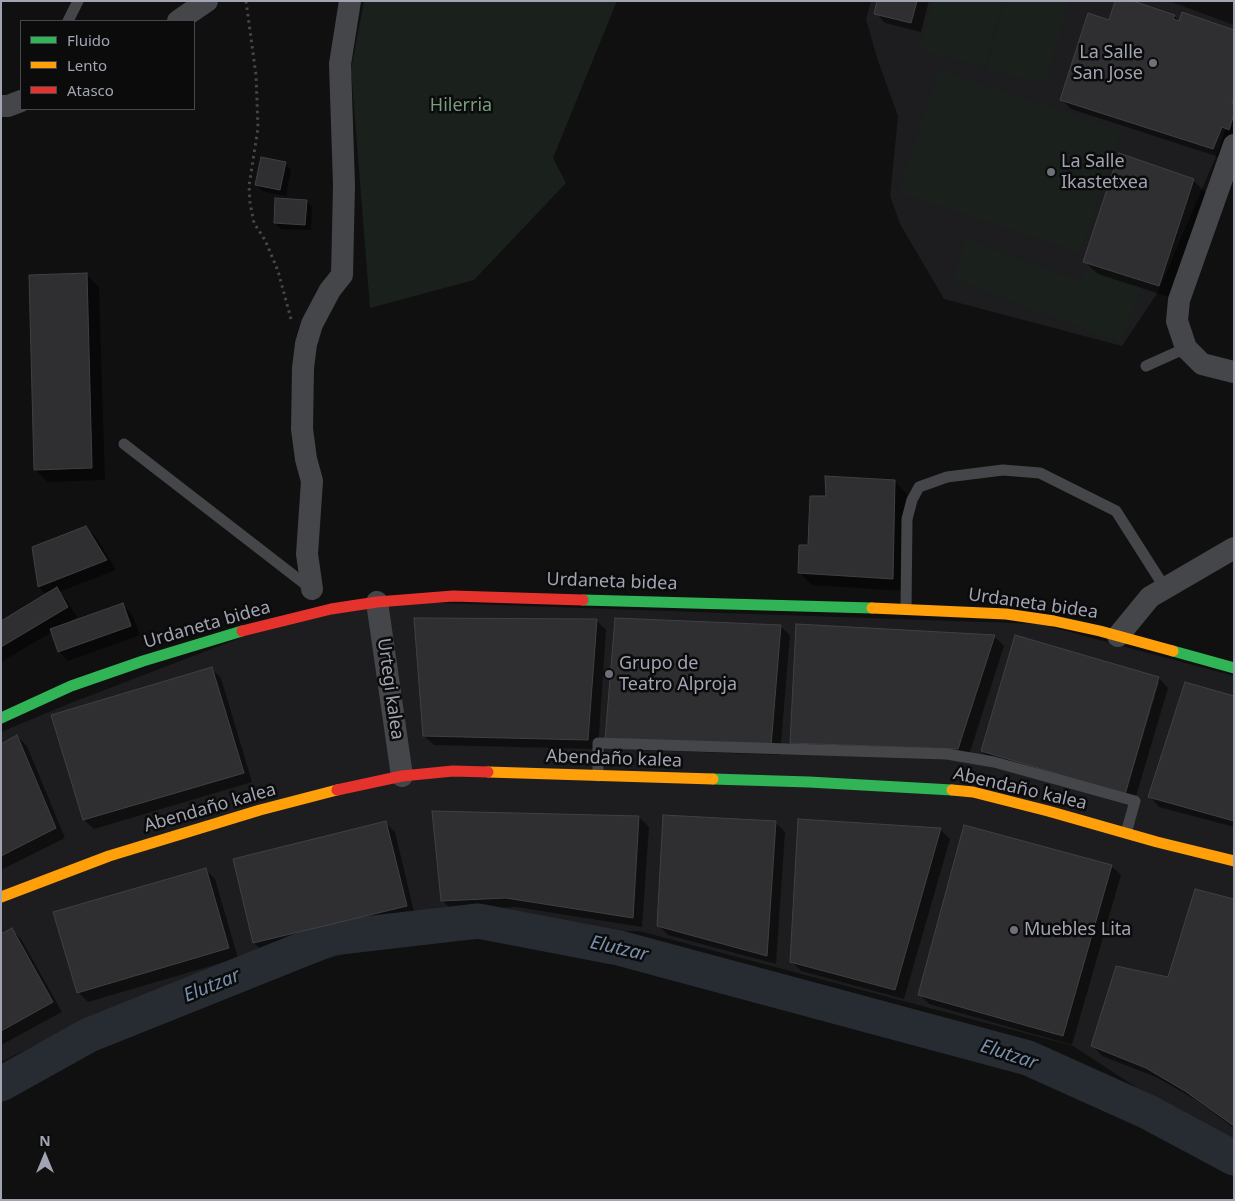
<!DOCTYPE html>
<html>
<head>
<meta charset="utf-8">
<style>
	body { margin:0 }
	#map { position:relative; width:1235px; height:1201px; overflow:hidden; background:#101011; font-family:"Noto Sans",sans-serif }
	canvas { display:block }
	.frame { position:absolute; inset:0; border:2px solid #a1a4b2; pointer-events:none }
	.legend { position:absolute; left:20px; top:20px; width:175px; height:90px; box-sizing:border-box; background:#0b0b0c; border:1px solid #47484e; margin:0; padding:6px 9px; list-style:none; font-size:15px; color:#a1a4b2 }
	.legend li { display:flex; align-items:center; gap:10px; height:25px }
	.legend b { width:25px; border:1px solid #47484e }
	.north { position:absolute; left:20px; top:1131px; width:50px; height:50px; -webkit-text-stroke:4px #0b0b0c; paint-order:stroke; rotate:0deg; font-size:14px; font-weight:700; line-height:20px; text-align:center; color:#a1a4b2 }
	.north::after { content:''; display:block; margin:auto; width:18px; height:22px; background:#a1a4b2; clip-path:polygon(50% 0,100% 100%,50% 72%,0 100%) }
</style>
</head>
<body>
<div id="map">
<canvas width="1235" height="1201"></canvas>
<div class="frame"></div>
<ul class="legend">
<li><b style="height:6px;background:#30b455"></b>Fluido</li>
<li><b style="height:6px;background:#ff9f0a"></b>Lento</li>
<li><b style="height:6px;background:#e5322d"></b>Atasco</li>
</ul>
<div class="north">N</div>
</div>
<script>
const c = document.querySelector('canvas').getContext('2d');
c.lineJoin = 'round';
function fillPath(path, color) { c.fillStyle = color; c.fill(path, 'evenodd'); }
const shape = rows => new Path2D(rows.map(r => 'M' + r).join(''));
function strokePath(path, color, width, dash) { c.strokeStyle = color; c.lineWidth = width; c.lineCap = dash ? 'butt' : 'round'; c.setLineDash(dash || []); c.stroke(path); }
function drawText(font, color, halo, rows, align = 'center') {
  c.font = font + ' "Noto Sans",sans-serif'; c.lineWidth = 5; c.setLineDash([]); c.textBaseline = 'middle'; c.strokeStyle = halo; c.fillStyle = color; for (const [text, x, y, turn = 0] of rows) {
    c.save(); c.translate(x, y); c.rotate((+turn || 0) * Math.PI / 180); c.textAlign = isNaN(turn) ? turn : align; if (halo) c.strokeText(text, 0, 0); c.fillText(text, 0, 0); c.restore();
  }
}
const built = shape([
	[871,1,1169,1,1234,25,1234,101,1220,147,1158,292,1122,346,944,299,900,224,890,196,898,116,878,61,866,19],
	[410,602,1040,624,1234,676,1234,1151,1073,1046,639,931,408,936,257,979,82,1022,1,1062,1,732,68,704,287,620]
]);
const green = shape([
	[364,1,617,1,553,158,566,183,474,280,370,308,351,69],
	[933,1,1003,1,984,68,919,50],
	[1005,1,1069,1,1045,85,986,68],
	[939,70,1122,131,1080,253,898,192],
	[966,239,1080,281,1085,266,1143,286,1120,343,953,279]
]);
const shadow = shape([
	[879,1,929,1,921,32,885,23,876,13],
	[1174,16,1180,22,1234,32,1234,137,1222,158,1071,109,1062,100,1110,22],
	[285,163,291,170,286,196,262,191,256,185],
	[1193,180,1206,193,1172,298,1098,274,1085,262],
	[306,201,312,207,311,230,281,229,275,223],
	[87,275,99,287,105,480,48,482,35,469],
	[894,481,907,494,905,591,812,585,799,572,827,498],
	[86,527,96,537,116,570,59,592,66,599,77,617,66,624,123,605,132,614,140,635,68,661,59,651,52,632,1,662,1,622,47,595,39,587],
	[597,621,606,630,598,749,434,745,424,736],
	[780,626,790,635,780,755,615,749],
	[994,636,1004,646,968,758,801,752,792,743],
	[212,669,221,678,252,782,94,829,84,820,53,716],
	[1159,678,1168,688,1134,803,1124,800,1159,682,1156,682,1122,799,992,761,982,751],
	[1234,697,1234,827,1159,807,1150,797],
	[17,736,27,746,65,838,1,870,1,745],
	[433,812,639,817,649,827,642,927,516,907,452,910,442,900],
	[799,820,941,830,950,839,904,999,801,971,791,961],
	[775,822,785,832,776,964,668,935,658,925],
	[386,823,395,832,415,916,264,952,254,943],
	[1111,866,1121,875,1072,1045,929,1004,920,995],
	[205,869,215,879,238,958,88,1002,78,992],
	[1234,901,1234,1128,1196,1100,1156,1077,1102,1056,1093,1046,1169,978],
	[12,930,21,939,62,1012,1,1045,1,936]
]);
const river = shape([
	[1,1084,89,1035,331,938,478,921,619,948,1028,1058,1148,1112,1234,1158]
]);
const building = shape([
	[877,1,917,1,911,23,874,14,877,1],
	[1115,1,1133,1,1175,15,1173,19,1179,21,1182,12,1234,30,1234,97,1232,103,1234,104,1234,114,1229,130,1222,127,1213,149,1060,100,1088,13,1109,20,1115,1],
	[1119,153,1194,179,1159,286,1083,262,1119,153],
	[261,157,286,162,280,190,255,185,261,157],
	[275,198,307,200,305,225,274,223,275,198],
	[87,273,92,468,34,470,29,275,87,273],
	[825,476,895,480,893,579,798,573,799,545,808,545,810,496,826,496,825,476],
	[86,526,107,560,38,587,32,547,86,526],
	[57,587,68,607,1,647,1,621,57,587],
	[123,603,131,626,58,652,50,629,123,603],
	[414,618,597,619,588,740,423,736,414,618],
	[615,618,781,625,771,746,605,740,615,618],
	[796,624,995,635,958,749,790,743,796,624],
	[1015,635,1159,677,1125,794,981,751,1015,635],
	[212,667,244,773,83,820,51,715,212,667],
	[1185,682,1234,696,1234,821,1148,797,1185,682],
	[17,735,56,828,1,856,1,744,17,735],
	[432,811,639,816,633,918,506,898,441,901,432,811],
	[663,815,776,821,767,956,657,926,663,815],
	[798,819,941,828,895,990,790,962,798,819],
	[386,821,407,906,253,943,233,859,386,821],
	[964,825,1112,865,1063,1036,918,995,964,825],
	[206,868,229,948,77,993,53,912,206,868],
	[1195,889,1234,899,1234,1126,1185,1091,1146,1068,1091,1046,1116,966,1168,977,1195,889],
	[12,928,53,1002,1,1031,1,934,12,928]
]);
const path = shape([
	[246,1,256,75,258,128,249,186,250,203,254,223,265,240,278,271,291,319]
]);
const lane = shape([
	[68,21,78,1],
	[1146,366,1186,348],
	[124,444,310,588],
	[906,609,907,519,912,500,919,487,947,477,1003,470,1040,473,1116,511,1165,588],
	[598,776,598,743,947,754,994,762,1135,801,1126,833]
]);
const street = shape([
	[178,21,207,1],
	[1,106,8,106,21,101],
	[1234,145,1179,300,1177,321,1186,348,1202,364,1234,372],
	[312,589,307,554,312,481,306,459,302,429,303,368,306,344,312,324,330,290,342,275,344,185,340,64,350,1],
	[377,602,402,776],
	[1118,636,1150,597,1234,548]
]);
const fast = shape([
	[583,600,872,608],
	[1173,651,1234,668],
	[1,718,71,686,143,661,242,631],
	[713,779,809,782,952,790]
]);
const slow = shape([
	[872,608,1006,614,1054,621,1100,631,1173,651],
	[488,772,713,779],
	[952,790,973,792,1048,811,1157,842,1234,861],
	[1,897,109,856,260,810,337,790]
]);
const jam = shape([
	[242,631,331,609,377,602,453,596,583,600],
	[337,790,402,776,453,771,488,772]
]);
const markers = [
	[1153,63,5,"#6e707a"],
	[1051,172,5,"#6e707a"],
	[609,674,5,"#6e707a"],
	[1014,930,5,"#6e707a"]
];
const poiNames = [
	["La Salle",1143,53,"right"],
	["San Jose",1143,74,"right"],
	["La Salle",1061,162],
	["Ikastetxea",1061,183],
	["Grupo de",619,664],
	["Teatro Alproja",619,685],
	["Muebles Lita",1024,930]
];
const parkNames = [
	["Hilerria",461,106]
];
const streetNames = [
	["Urdaneta bidea",612,582,2],
	["Urdaneta bidea",1033,604,8],
	["Urdaneta bidea",207,625,-16],
	["Urtegi kalea",390,689,82],
	["Abendaño kalea",614,759,2],
	["Abendaño kalea",1020,789,13],
	["Abendaño kalea",210,808,-16]
];
const waterNames = [
	["Elutzar",619,949,13],
	["Elutzar",212,986,-22],
	["Elutzar",1009,1055,18]
];
fillPath(built, '#1d1d1f');
fillPath(green, '#1a201b');
fillPath(shadow, '#0007');
strokePath(river, '#272c33', 35);
fillPath(building, '#2f2f31');
strokePath(building, '#404044', 1);
strokePath(path, '#46464b', 3, [2.5, 4]);
strokePath(lane, '#454649', 11);
strokePath(street, '#454649', 22);
strokePath(fast, '#30b455', 11);
strokePath(slow, '#ff9f0a', 11);
strokePath(jam, '#e5322d', 11);
for (const [x, y, r, color] of markers) { const dot = new Path2D(); dot.arc(x, y, r, 0, 2 * Math.PI); c.fillStyle = color; c.fill(dot); strokePath(dot, '#0b0b0c', 2); }
drawText('18px', '#a1a4b2', '#0b0b0c', poiNames, 'left');
drawText('18px', '#789d7e', '#0b0b0c', parkNames);
drawText('18px', '#a1a4b2', '#0b0b0c', streetNames);
drawText('italic 19px', '#788fad', '#0b0b0c', waterNames);
</script>
</body>
</html>
